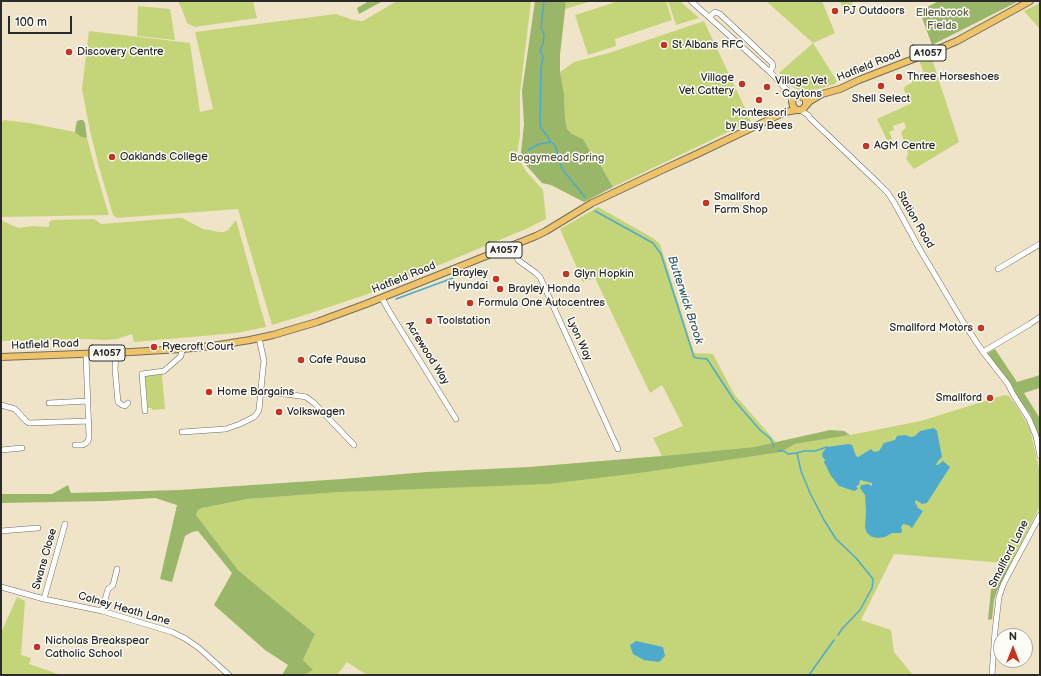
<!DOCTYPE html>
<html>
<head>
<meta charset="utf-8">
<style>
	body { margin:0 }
	#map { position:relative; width:1041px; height:676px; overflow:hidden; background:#f0e4c8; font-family:"Balsamiq Sans",sans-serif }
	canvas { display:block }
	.frame { position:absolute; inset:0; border:2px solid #2b2b2b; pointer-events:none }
	.north { position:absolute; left:993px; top:628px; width:40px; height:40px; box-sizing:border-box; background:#fdfcf7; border:1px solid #a9a8a5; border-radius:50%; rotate:0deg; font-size:11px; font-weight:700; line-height:16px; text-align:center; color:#2b2b2b }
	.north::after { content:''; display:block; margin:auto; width:14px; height:18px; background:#c8321e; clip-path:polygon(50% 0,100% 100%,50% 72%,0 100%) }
	.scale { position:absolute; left:8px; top:16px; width:64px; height:18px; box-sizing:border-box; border:2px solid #2b2b2b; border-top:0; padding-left:5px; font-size:12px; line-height:14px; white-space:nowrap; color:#2b2b2b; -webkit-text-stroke:3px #fdfcf7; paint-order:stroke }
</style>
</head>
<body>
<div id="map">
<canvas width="1041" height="676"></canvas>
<div class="frame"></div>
<div class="north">N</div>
<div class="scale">100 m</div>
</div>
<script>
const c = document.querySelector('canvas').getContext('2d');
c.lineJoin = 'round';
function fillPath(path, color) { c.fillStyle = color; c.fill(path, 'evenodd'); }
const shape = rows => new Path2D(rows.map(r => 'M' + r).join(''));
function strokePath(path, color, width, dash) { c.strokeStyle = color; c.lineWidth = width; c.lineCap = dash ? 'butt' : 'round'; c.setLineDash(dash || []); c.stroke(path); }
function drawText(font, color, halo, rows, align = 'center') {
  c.font = font + ' "Balsamiq Sans",sans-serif'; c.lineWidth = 3; c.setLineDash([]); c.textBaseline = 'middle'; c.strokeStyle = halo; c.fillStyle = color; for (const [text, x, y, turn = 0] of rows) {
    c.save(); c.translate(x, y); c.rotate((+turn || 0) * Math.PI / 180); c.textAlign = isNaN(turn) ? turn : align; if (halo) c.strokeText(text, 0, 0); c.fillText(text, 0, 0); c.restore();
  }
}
const green = shape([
	[178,1,253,1,257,18,195,27,187,23,183,12],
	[397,1,531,1,520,93,520,136,517,155,526,171,543,190,546,219,526,229,403,280,365,295,308,314,272,325,238,209,117,218,113,215,99,167,90,131,82,89,89,31,190,43,200,112,213,109,195,32,336,14,353,20,363,21],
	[566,1,592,1,565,9],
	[619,1,666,1,672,20,615,39,616,46,588,55,575,15],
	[668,1,680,1,699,18,676,25],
	[766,1,822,1,835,33,813,43,837,81,835,84,811,91,802,92,794,88,779,73,813,43],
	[840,1,851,1,857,10,853,11,852,9,844,12],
	[1040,3,1040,29,1024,11],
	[138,6,170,9,175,40,137,36],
	[704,21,751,121,613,187,601,166,590,151,583,139,572,134,567,129,565,118,564,94,560,72,574,62,609,53],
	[929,56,932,59,959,142,914,169,906,159,908,154,901,132,906,128,904,122,893,126,894,130,889,132,892,138,891,144,887,140,877,119,910,104,904,90,905,86,912,83,912,80,925,76,919,60],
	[4,120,29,123,75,132,81,137,87,138,95,168,109,215,1,217,1,124],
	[598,207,653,238,660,244,694,353,713,354,734,394,776,442,754,447,662,456,653,438,683,426,662,385,650,393,595,278,583,282,560,229],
	[177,218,182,218,203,229,219,232,224,232,228,230,236,220,266,327,236,333,203,336,134,342,132,334,117,339,104,340,85,339,1,341,1,220,18,228,33,226,49,227,49,222,52,220,94,219,101,224],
	[162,374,165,409,152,410,152,408,148,408,145,377,147,375],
	[1004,395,1009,396,1018,408,1030,429,1039,469,1040,478,1040,506,1010,566,1004,563,894,554,861,620,891,630,894,652,913,675,367,675,347,662,337,675,305,675,303,660,315,634,238,570,196,515,198,510,202,508,248,499,341,492,424,488,781,452,795,444,850,435,921,421],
	[17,597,25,601,21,655,31,658,29,664,61,675,1,675,1,633]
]);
const forest = shape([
	[369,1,383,1,359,14,357,8],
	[535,1,566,1,560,55,560,72,564,94,565,118,567,129,572,134,583,139,590,151,601,166,613,187,584,202,551,185,542,183,526,165,521,153,524,124,522,91],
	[939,1,1019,1,932,45,921,15,919,11],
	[80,120,83,120,85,123,87,138,81,137,75,132,76,125,77,121],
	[995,349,1017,382,1040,375,1040,388,1024,393,1039,417,1040,439,1030,414,1017,397,1013,387,988,354,988,353],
	[830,430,844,431,850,435,795,444,781,452,639,473,548,484,341,492,248,499,202,508,198,510,196,515,238,570,315,634,303,660,313,670,304,675,282,675,288,665,265,650,214,605,232,573,198,531,192,532,185,536,172,582,160,579,177,505,155,498,107,501,1,503,1,494,52,494,68,485,71,493,179,490,342,479,427,472,529,467,662,456,754,447],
	[1004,563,1010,566,997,591,994,600,992,619,988,620,991,590]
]);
const water = shape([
	[934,428,937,431,942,457,938,461,936,465,938,465,943,461,950,467,927,503,922,504,916,500,915,502,918,508,923,511,912,528,908,525,903,524,901,527,902,531,901,533,892,533,885,537,877,538,872,537,867,533,865,527,866,511,865,495,860,488,861,485,868,484,872,486,872,483,860,480,859,485,856,486,858,489,854,491,839,486,831,476,824,462,825,460,822,456,823,452,827,447,849,444,852,445,856,456,858,457,871,449,874,452,879,451,884,443,895,440,897,436,905,435,911,437,915,436,920,431],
	[636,641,663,647,665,656,659,662,644,660,633,654,630,645]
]);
const stream = shape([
	[544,1,541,27,544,35,543,44,540,50,543,57,541,68,540,126,551,142],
	[528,150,539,144,551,142,555,145,562,169,585,197],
	[595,211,653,243,661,254,694,357,697,358,707,359,734,400,760,430,770,438,774,446],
	[396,299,453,278],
	[778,451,784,451,788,454,797,453,804,451,815,451,827,447],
	[797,453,801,471,810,493,824,520,836,539,856,558,873,579,872,588,860,610,842,629,838,635],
	[809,675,834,640]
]);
const minor = shape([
	[691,1,770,72,787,90,792,101],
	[709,17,715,12,720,14,772,63,773,66,770,72],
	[800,110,808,115,810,118,878,183,888,193,895,204,919,248,963,322,983,352,1008,384,1013,394,1029,419,1036,436,1040,456],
	[513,246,518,260,536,273,540,277,618,449],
	[998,269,1040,244],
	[382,298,389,311,456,419],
	[983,352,1030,324,1040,317],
	[116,353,115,369,118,402,122,405,125,406,128,403],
	[261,391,300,396,306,397,314,403,354,445],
	[49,403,88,401],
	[1,405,15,409,26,421,29,423,89,421],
	[145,411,142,374,164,371,181,356,182,349],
	[182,432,226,429,240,424,254,417,256,415,259,410,263,368,264,361,259,338],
	[75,445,83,445,86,443,88,441,89,437,86,354],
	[1,450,22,448],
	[1,531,38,528],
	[1,587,44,599,102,611,172,632,186,639,199,648,229,675],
	[44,599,65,524],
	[102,611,108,589,113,585,117,569],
	[992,675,995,631,999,597,1003,585,1009,573,1040,515]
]);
const major = shape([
	[802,96,820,94],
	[796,110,793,106,792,102,793,99,797,96,800,96,804,98,806,100,806,104],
	[1,357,131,352,182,349,212,346,250,340,273,335,317,322,366,304,536,236,546,231,592,203,662,170,697,154,785,112,796,110,802,110,810,101,822,94,840,89,859,80,929,53,957,41,1030,1]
]);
const markers = [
	[835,11,4,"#c8321e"],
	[664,45,4,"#c8321e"],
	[69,52,4,"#c8321e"],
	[899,77,4,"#c8321e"],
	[742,84,4,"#c8321e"],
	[881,86,4,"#c8321e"],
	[767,87,4,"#c8321e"],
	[759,100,4,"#c8321e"],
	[866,146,4,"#c8321e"],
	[112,157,4,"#c8321e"],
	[706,203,4,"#c8321e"],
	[566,274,4,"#c8321e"],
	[496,279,4,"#c8321e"],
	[500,289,4,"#c8321e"],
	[470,303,4,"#c8321e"],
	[429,321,4,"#c8321e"],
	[981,328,4,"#c8321e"],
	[154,347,4,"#c8321e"],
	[301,360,4,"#c8321e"],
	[209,392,4,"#c8321e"],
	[990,398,4,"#c8321e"],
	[279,412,4,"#c8321e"],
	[37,647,4,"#c8321e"]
];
const shields = [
	[928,53,36],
	[504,250,36],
	[107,353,36]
];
const shieldNames = [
	["A1057",928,53],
	["A1057",504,250],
	["A1057",107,353]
];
const poiNames = [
	["PJ Outdoors",843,11],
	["St Albans RFC",672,45],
	["Discovery Centre",77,52],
	["Three Horseshoes",907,77],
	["Village",734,78,"right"],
	["Vet Cattery",734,91,"right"],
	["Village Vet",775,81],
	["- Caytons",775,94],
	["Shell Select",881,99,"center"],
	["Montessori",759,113,"center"],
	["by Busy Bees",759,126,"center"],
	["AGM Centre",874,146],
	["Oaklands College",120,157],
	["Smallford",714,197],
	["Farm Shop",714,210],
	["Brayley",488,273,"right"],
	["Hyundai",488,286,"right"],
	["Glyn Hopkin",574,274],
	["Brayley Honda",508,289],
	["Formula One Autocentres",478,303],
	["Toolstation",437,321],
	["Smallford Motors",973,328,"right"],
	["Ryecroft Court",162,347],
	["Cafe Pausa",309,360],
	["Home Bargains",217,392],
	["Smallford",982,398,"right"],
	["Volkswagen",287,412],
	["Nicholas Breakspear",45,641],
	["Catholic School",45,654]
];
const parkNames = [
	["Ellenbrook",942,13],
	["Fields",942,26],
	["Boggymead Spring",557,158]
];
const streetNames = [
	["Hatfield Road",869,66,-22],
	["Station Road",915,220,60],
	["Hatfield Road",404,278,-22],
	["Lyon Way",579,339,66],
	["Hatfield Road",45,345,-2],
	["Acrewood Way",427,353,58],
	["Smallford Lane",1009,554,-63],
	["Swans Close",45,559,-74],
	["Colney Heath Lane",124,609,16]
];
const waterNames = [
	["Butterwick Brook",685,300,72]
];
fillPath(green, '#c3d578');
fillPath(forest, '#9ab668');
fillPath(water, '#4eaacc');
strokePath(stream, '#4eaacc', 1.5);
strokePath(minor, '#706c62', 6);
strokePath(major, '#706c62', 8);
strokePath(minor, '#fff', 5);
strokePath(major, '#efc469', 6);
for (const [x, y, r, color] of markers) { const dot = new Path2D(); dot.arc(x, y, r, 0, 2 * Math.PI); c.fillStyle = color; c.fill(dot); strokePath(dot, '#fdfcf7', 1.5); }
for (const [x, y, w] of shields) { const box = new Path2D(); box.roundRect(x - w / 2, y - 8, w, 16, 3); c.fillStyle = '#fdfcf7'; c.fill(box); strokePath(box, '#2b2b2b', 1); }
drawText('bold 10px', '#2b2b2b', null, shieldNames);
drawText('11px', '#2b2b2b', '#fdfcf7', poiNames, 'left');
drawText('11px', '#595e42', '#fdfcf7', parkNames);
drawText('11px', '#2b2b2b', '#fdfcf7', streetNames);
drawText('italic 12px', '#395e6b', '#fdfcf7', waterNames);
</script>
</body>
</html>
